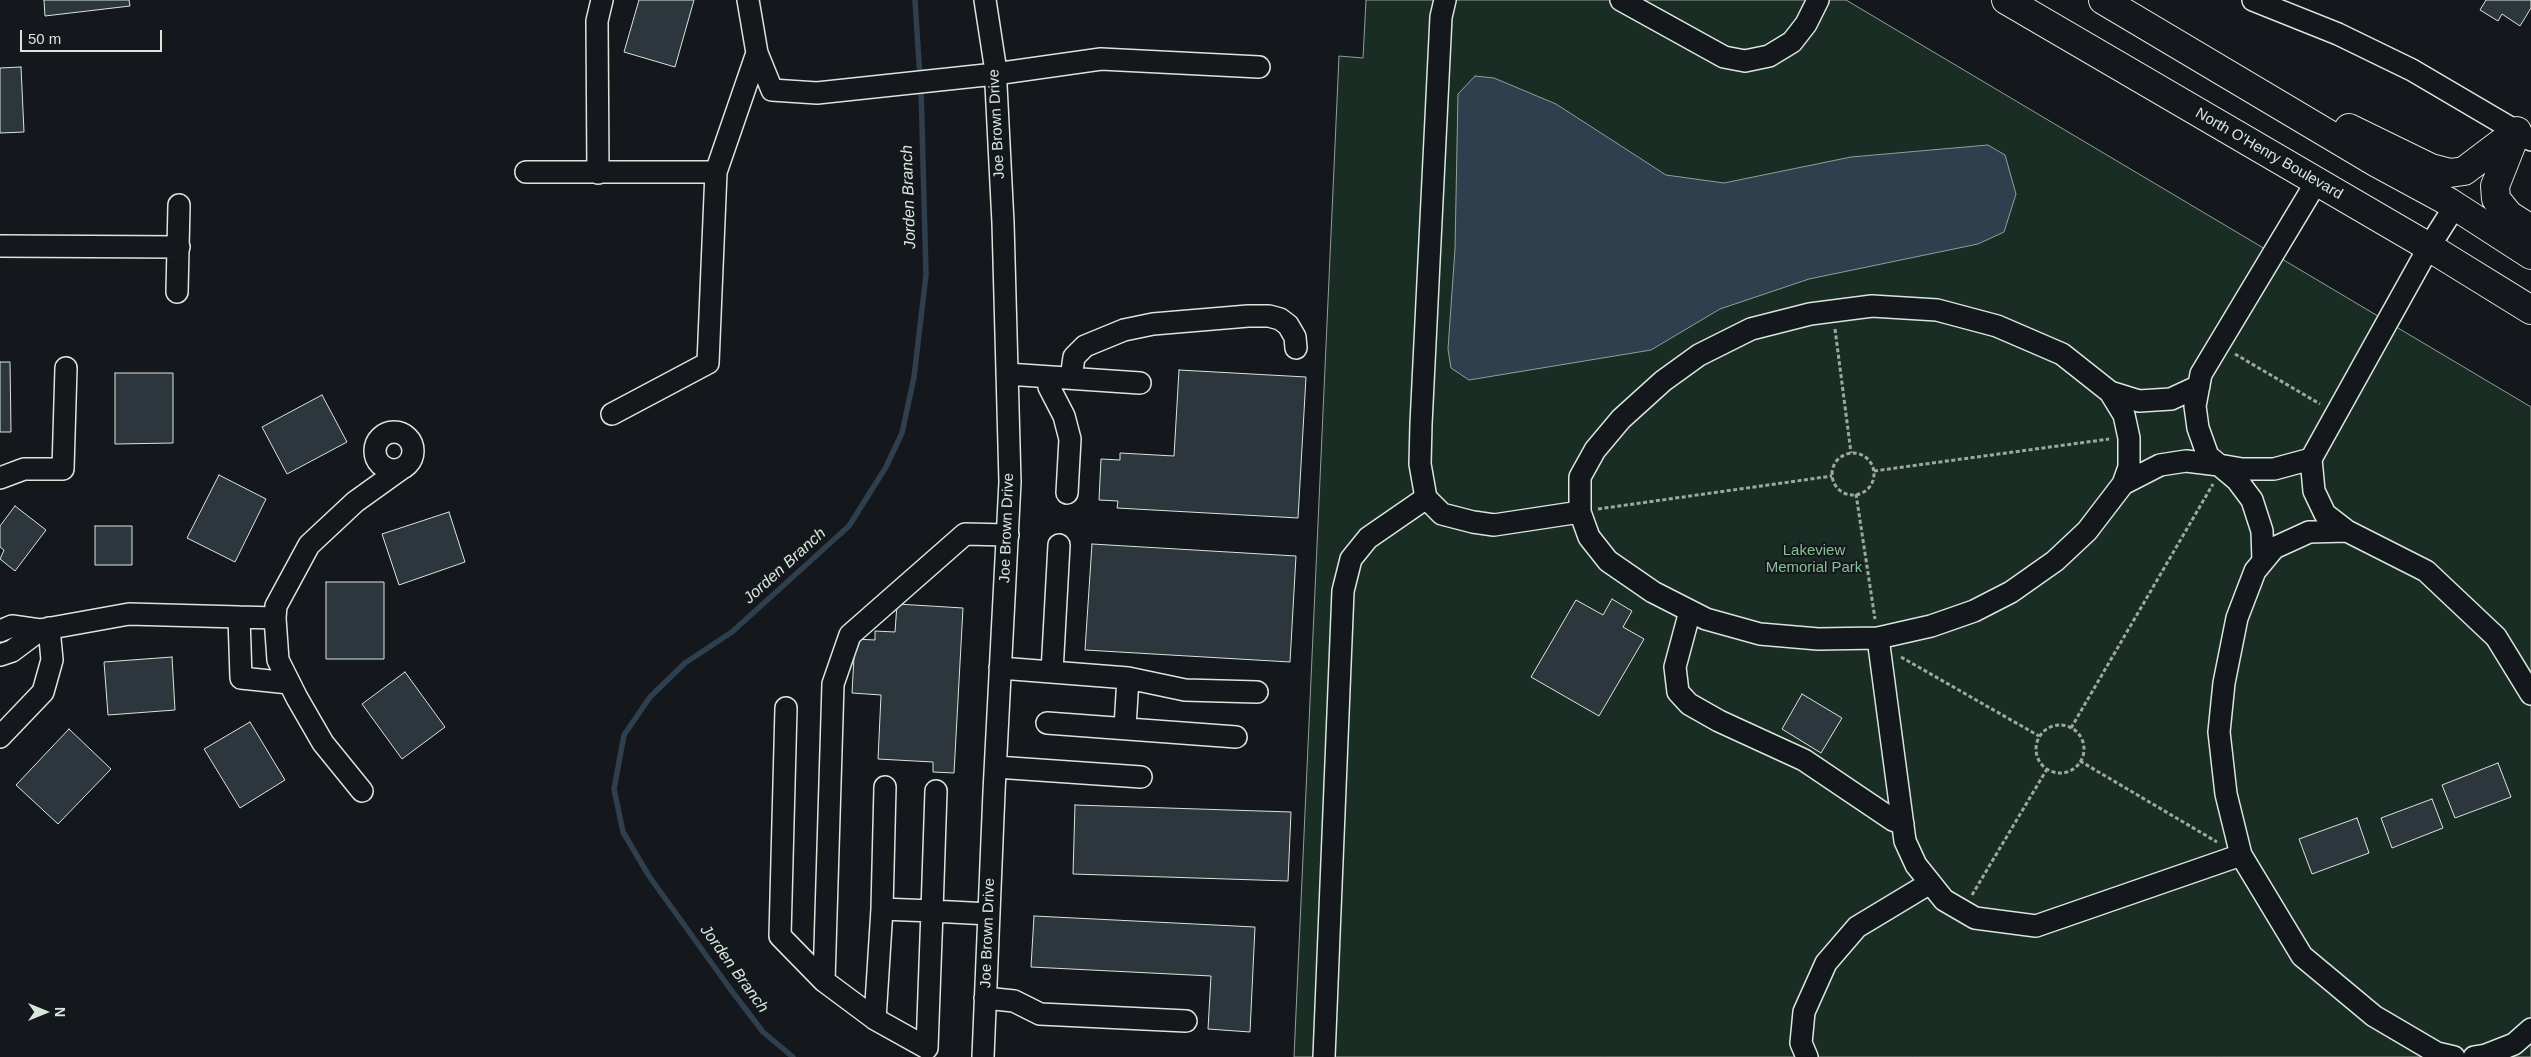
<!DOCTYPE html>
<html>
<head>
<meta charset="utf-8">
<style>
	body { margin:0 }
	#map { position:relative; width:2531px; height:1057px; overflow:hidden; background:#14181c; font-family:Arial,sans-serif }
	canvas { display:block }
	.north { position:absolute; left:20px; top:987px; width:50px; height:50px; -webkit-text-stroke:4px #14181c; paint-order:stroke; rotate:90deg; font-size:14px; font-weight:700; line-height:20px; text-align:center; color:#d8e6dc }
	.north::after { content:''; display:block; margin:auto; width:18px; height:22px; background:#d8e6dc; clip-path:polygon(50% 0,100% 100%,50% 72%,0 100%) }
	.scale { position:absolute; left:20px; top:30px; width:142px; height:22px; box-sizing:border-box; border:2px solid #d8e6dc; border-top:0; padding-left:6px; font-size:15px; line-height:18px; white-space:nowrap; color:#d8e6dc; -webkit-text-stroke:4px #14181c; paint-order:stroke }
</style>
</head>
<body>
<div id="map">
<canvas width="2531" height="1057"></canvas>
<div class="north">N</div>
<div class="scale">50 m</div>
</div>
<script>
const c = document.querySelector('canvas').getContext('2d');
c.lineJoin = 'round';
function fillPath(path, color) { c.fillStyle = color; c.fill(path, 'evenodd'); }
const shape = rows => new Path2D(rows.map(r => 'M' + r).join(''));
function strokePath(path, color, width, dash) { c.strokeStyle = color; c.lineWidth = width; c.lineCap = dash ? 'butt' : 'round'; c.setLineDash(dash || []); c.stroke(path); }
function drawText(font, color, halo, rows, align = 'center') {
  c.font = font + ' Arial,sans-serif'; c.lineWidth = 4; c.setLineDash([]); c.textBaseline = 'middle'; c.strokeStyle = halo; c.fillStyle = color; for (const [text, x, y, turn = 0] of rows) {
    c.save(); c.translate(x, y); c.rotate((+turn || 0) * Math.PI / 180); c.textAlign = isNaN(turn) ? turn : align; if (halo) c.strokeText(text, 0, 0); c.fillText(text, 0, 0); c.restore();
  }
}
const green = shape([
	[1366,0,1846,0,2531,407,2531,1057,1294,1057,1339,56,1363,58,1366,0]
]);
const water = shape([
	[1475,76,1494,78,1556,104,1666,175,1724,183,1851,157,1988,145,2005,155,2016,194,2004,232,1978,244,1809,279,1720,309,1651,350,1469,380,1451,368,1448,349,1455,249,1458,94,1475,76]
]);
const stream = shape([
	[915,0,920,78],
	[793,1057,763,1032,731,990,649,876,623,832,614,789,624,735,650,697,685,663,732,632,849,526,886,467,902,433,914,377,926,275,921,87]
]);
const building = shape([
	[44,0,129,0,130,6,45,16,44,0],
	[639,0,694,0,675,67,624,52,639,0],
	[2486,0,2531,0,2531,8,2520,26,2502,14,2498,21,2480,10,2486,0],
	[21,67,24,132,0,133,0,68,21,67],
	[0,362,10,362,11,432,0,432,0,362],
	[1179,370,1306,377,1298,518,1117,508,1118,501,1099,500,1101,459,1120,460,1120,453,1174,456,1179,370],
	[115,373,173,373,173,443,115,444,115,373],
	[322,395,347,442,287,474,262,427,322,395],
	[219,475,266,499,235,562,187,538,219,475],
	[15,506,46,530,15,571,0,559,4,550,0,547,0,526,15,506],
	[449,512,465,562,399,585,382,534,449,512],
	[95,526,132,526,132,565,95,565,95,526],
	[1092,544,1296,556,1290,662,1085,650,1092,544],
	[326,582,384,582,384,659,326,659,326,582],
	[1612,599,1632,611,1623,627,1644,639,1599,716,1531,677,1576,600,1603,615,1612,599],
	[897,604,963,608,954,773,933,772,933,762,878,759,881,695,852,693,855,639,875,640,875,631,895,632,897,604],
	[172,657,175,710,108,715,104,662,172,657],
	[405,672,445,727,402,759,362,704,405,672],
	[1802,694,1842,718,1821,753,1782,729,1802,694],
	[250,722,285,780,240,808,204,749,250,722],
	[69,729,111,769,58,824,16,785,69,729],
	[2498,763,2511,797,2455,818,2442,785,2498,763],
	[2432,799,2443,828,2392,848,2381,818,2432,799],
	[1075,805,1291,812,1288,881,1073,874,1075,805],
	[2357,818,2369,853,2312,874,2299,839,2357,818],
	[1034,916,1255,927,1250,1032,1208,1029,1211,976,1031,967,1034,916]
]);
const path = shape([
	[1835,329,1851,453],
	[2235,354,2320,404],
	'1832 474a21 21 0 1 1 42 0a21 21 0 1 1-42 0Z',
	[1874,471,2109,439],
	[1856,494,1875,619],
	[1598,509,1832,476],
	[1901,657,2039,736],
	'2036 749a24 24 0 1 1 48 0a24 24 0 1 1-48 0Z',
	[2071,728,2213,484],
	[2080,761,2217,842],
	[1972,895,2047,769]
]);
const minor = shape([
	[748,0,757,53,772,90,817,93,995,74,1101,59,1259,67],
	[1445,0,1441,17,1421,424,1420,464,1426,498,1442,514,1473,522,1494,525,1580,512,1589,537,1608,561,1653,592,1706,619,1760,634,1818,639,1878,638,1905,841,1916,865,1944,900,1975,918,2036,926,2241,855],
	[1621,0,1724,57,1745,61,1769,56,1792,42,1806,24,1818,0],
	[2253,0,2338,34,2412,70,2531,140],
	[526,172,716,172,757,53],
	[598,173,597,21,602,0],
	[2455,206,2429,247,2311,459,2314,491,2325,514,2347,531,2426,571,2496,637,2531,694],
	[0,246,179,247],
	[177,292,179,205],
	[1007,374,1140,383],
	[1048,377,1049,387,1064,416,1070,439,1067,493],
	[1071,378,1074,357,1085,346,1124,330,1153,324,1248,316,1269,316,1280,319,1288,325,1295,337,1296,348],
	[2110,392,2124,415,2129,438,2129,467,2123,484],
	[612,414,708,363,716,172],
	'375 451a19 19 0 1 1 38 0a19 19 0 1 1-38 0Z',
	[2311,459,2274,469,2242,469,2219,465,2208,456,2198,428,2195,406,2201,374,2317,181],
	[0,478,24,469,63,469,66,368],
	[1580,512,1580,477,1595,450,1621,419,1663,381,1699,355,1751,329,1810,314,1872,306,1937,310,1997,326,2062,354,2110,392,2139,401,2171,399,2199,386],
	[2347,531,2309,532,2274,548,2255,571,2237,618,2224,683,2219,732,2226,794,2241,855,2302,956,2374,1016,2437,1053,2454,1057],
	[1690,611,1675,667,1678,692,1689,704,1719,721,1804,760,1893,820,1903,824],
	[239,617,241,678,289,683],
	[275,618,278,660,297,698,323,743,362,791],
	[0,631,12,626,40,630,129,614,275,618,276,606,309,545,355,502,401,469],
	[1878,638,1931,626,1974,611,2011,592,2055,561,2087,531,2123,484,2160,465,2186,461,2219,465,2237,480,2252,500,2262,531,2263,561],
	[0,655,12,651,40,630],
	[1000,668,1128,678,1185,690,1257,692],
	[1052,672,1059,545],
	[786,708,780,936,824,981,833,684,850,635,965,534,1008,535],
	[1047,723,1236,737],
	[1125,727,1128,678],
	[0,737,43,692,52,660,49,628],
	[996,767,1141,777],
	[936,791,932,911,927,1048,875,1019,882,909,932,911,989,914],
	[882,909,885,787],
	[824,981,875,1019],
	[985,998,1014,1001,1040,1014,1186,1021],
	[983,1057,994,792,1010,482,1003,223,995,65,985,0],
	[1324,1057,1343,591,1351,559,1368,538,1426,498],
	[1807,1057,1801,1043,1804,1012,1826,963,1857,927,1930,883],
	[2474,1057,2486,1055,2514,1044,2531,1029]
]);
const highway = shape([
	[2006,0,2429,247,2531,310],
	[2103,0,2377,163,2449,202,2531,255],
	[2349,128,2431,168,2450,173,2464,171,2517,131],
	[2516,133,2495,186,2496,199,2509,215,2531,229]
]);
const streetNames = [
	["Joe Brown Drive",997,124,-93],
	["North O'Henry Boulevard",2269,154,30],
	["Joe Brown Drive",1007,528,-88],
	["Joe Brown Drive",988,933,-88]
];
const parkNames = [
	["Lakeview",1814,551],
	["Memorial Park",1814,568]
];
const waterNames = [
	["Jorden Branch",909,197,-92],
	["Jorden Branch",785,566,-42],
	["Jorden Branch",734,969,54]
];
fillPath(green, '#1a2d24');
strokePath(green, '#939e99', 1);
fillPath(water, '#2f3f4d');
strokePath(water, '#939e99', 1);
strokePath(stream, '#2f3f4d', 5.5);
fillPath(building, '#2c363c');
strokePath(building, '#d8e6dc', 1);
strokePath(minor, '#d8e6dc', 24);
strokePath(highway, '#d8e6dc', 30);
strokePath(path, '#9da8a2', 3, [4, 2.5]);
strokePath(minor, '#14181c', 21);
strokePath(highway, '#14181c', 28);
drawText('15px', '#d8e6dc', '#14181c', streetNames);
drawText('15px', '#8ac095', '#14181c', parkNames);
drawText('italic 16px', '#d8e6dc', '#14181c', waterNames);
</script>
</body>
</html>
